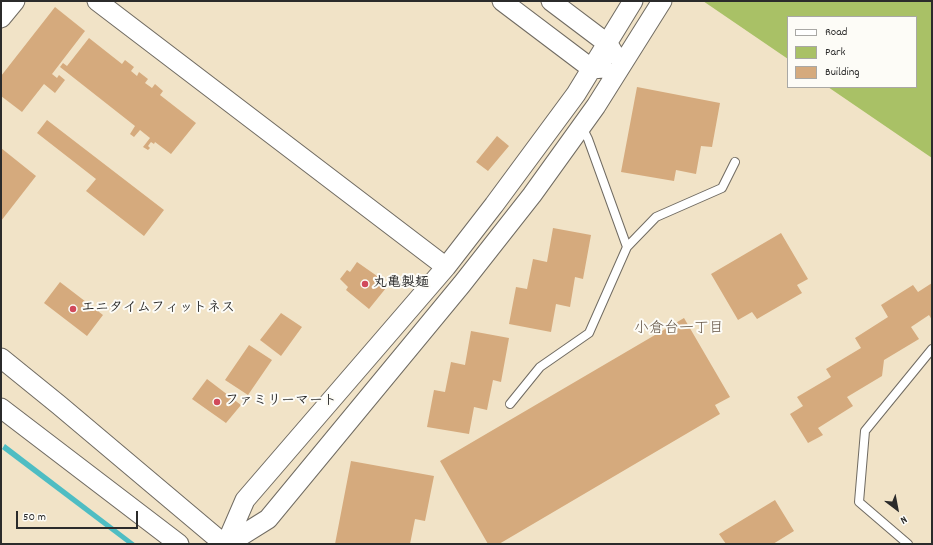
<!DOCTYPE html>
<html>
<head>
<meta charset="utf-8">
<style>
	body { margin:0 }
	#map { position:relative; width:933px; height:545px; overflow:hidden; background:#f1e3c7; font-family:Dekko,sans-serif }
	canvas { display:block }
	.frame { position:absolute; inset:0; border:2px solid #2b2b2b; pointer-events:none }
	.legend { position:absolute; left:787px; top:16px; width:130px; height:72px; box-sizing:border-box; background:#fdfcf7; border:1px solid #a9a8a5; margin:0; padding:5px 7px; list-style:none; font-size:12px; color:#2b2b2b }
	.legend li { display:flex; align-items:center; gap:8px; height:20px }
	.legend b { width:20px; border:1px solid #a9a8a5 }
	.north { position:absolute; left:877px; top:489px; width:40px; height:40px; -webkit-text-stroke:3px #fdfcf7; paint-order:stroke; rotate:148deg; font-size:11px; font-weight:700; line-height:16px; text-align:center; color:#2b2b2b }
	.north::after { content:''; display:block; margin:auto; width:14px; height:18px; background:#2b2b2b; clip-path:polygon(50% 0,100% 100%,50% 72%,0 100%) }
	.scale { position:absolute; left:16px; top:511px; width:122px; height:18px; box-sizing:border-box; border:2px solid #2b2b2b; border-top:0; padding-left:5px; font-size:12px; line-height:14px; white-space:nowrap; color:#2b2b2b; -webkit-text-stroke:3px #fdfcf7; paint-order:stroke }
</style>
</head>
<body>
<div id="map">
<canvas width="933" height="545"></canvas>
<div class="frame"></div>
<ul class="legend">
<li><b style="height:5px;background:#fff"></b>Road</li>
<li><b style="height:11px;background:#a9c166"></b>Park</li>
<li><b style="height:11px;background:#d5aa7d"></b>Building</li>
</ul>
<div class="north">N</div>
<div class="scale">50 m</div>
</div>
<script>
const c = document.querySelector('canvas').getContext('2d');
c.lineJoin = 'round';
function fillPath(path, color) { c.fillStyle = color; c.fill(path, 'evenodd'); }
const shape = rows => new Path2D(rows.map(r => 'M' + r).join(''));
function strokePath(path, color, width, dash) { c.strokeStyle = color; c.lineWidth = width; c.lineCap = dash ? 'butt' : 'round'; c.setLineDash(dash || []); c.stroke(path); }
function drawText(font, color, halo, rows, align = 'center') {
  c.font = font + ' Dekko,"Klee One",sans-serif'; c.lineWidth = 4; c.setLineDash([]); c.textBaseline = 'middle'; c.strokeStyle = halo; c.fillStyle = color; for (const [text, x, y, turn = 0] of rows) {
    c.save(); c.translate(x, y); c.rotate((+turn || 0) * Math.PI / 180); c.textAlign = isNaN(turn) ? turn : align; if (halo) c.strokeText(text, 0, 0); c.fillText(text, 0, 0); c.restore();
  }
}
const green = shape([
	[703,1,932,1,932,158,828,87,916,87,916,17,788,17,788,59]
]);
const water = shape([
	[5,444,136,544,128,544,2,449]
]);
const building = shape([
	[55,7,85,31,52,74,57,78,59,75,65,80,55,93,44,84,22,112,1,96,1,76],
	[89,38,122,64,125,60,134,67,131,71,137,76,139,72,148,79,145,83,152,88,155,84,163,91,160,95,196,123,171,154,155,142,154,144,151,142,148,146,150,148,148,150,143,147,150,138,140,130,134,137,130,134,135,126,60,67,63,63,67,66],
	[637,87,720,103,712,147,701,146,696,174,676,170,674,181,621,172],
	[47,120,164,210,144,236,86,191,96,179,37,133],
	[497,136,509,146,488,171,476,162],
	[1,148,36,176,1,221],
	[553,228,591,235,583,279,575,277,570,307,556,304,551,332,509,324,516,287,527,289,533,259,547,262],
	[781,233,808,279,797,285,802,293,757,319,752,312,738,320,711,274],
	[357,262,387,283,384,286,386,288,369,309,346,290,348,287,340,279,347,270,350,272],
	[60,282,103,315,87,336,44,303],
	[932,283,932,320,929,315,911,327,919,339,884,360,882,376,847,397,853,406,818,428,823,435,808,443,790,414,803,406,797,397,831,377,826,369,861,348,855,338,888,317,881,305,913,285,918,292],
	[281,313,302,327,281,356,260,340],
	[684,318,730,397,715,405,720,414,499,544,488,544,440,461],
	[471,331,509,338,501,382,493,380,487,410,474,407,469,434,427,427,434,390,445,392,451,362,465,365],
	[249,345,272,360,248,395,225,380],
	[207,379,241,405,226,423,192,399],
	[351,461,434,476,425,521,415,519,410,544,335,544],
	[775,500,794,531,773,544,726,544,719,534]
]);
const service = shape([
	[627,247,656,217,722,188,735,162],
	[510,404,540,367,589,333,627,247,588,139,582,127],
	[908,544,859,502,865,431,932,349]
]);
const tertiary = shape([
	[97,1,446,267],
	[502,1,592,69,603,68],
	[551,1,608,44,614,54],
	[1,18,15,1],
	[1,358,59,405,224,544],
	[1,408,179,544],
	[226,544,245,500,446,267,494,205,576,94,633,1],
	[228,544,268,519,462,284,532,195,596,106,662,1]
]);
const markers = [
	[365,284,4,"#d1495b"],
	[73,309,4,"#d1495b"],
	[217,402,4,"#d1495b"]
];
const poiNames = [
	["丸亀製麺",373,284],
	["エニタイムフィットネス",81,309],
	["ファミリーマート",225,402]
];
const neighbourhoodNames = [
	["小倉台一丁目",679,330]
];
fillPath(green, '#a9c166');
fillPath(water, '#4ebdc3');
fillPath(building, '#d5aa7d');
strokePath(service, '#706b62', 10);
strokePath(tertiary, '#706b62', 21);
strokePath(service, '#fff', 8);
strokePath(tertiary, '#fff', 19);
for (const [x, y, r, color] of markers) { const dot = new Path2D(); dot.arc(x, y, r, 0, 2 * Math.PI); c.fillStyle = color; c.fill(dot); strokePath(dot, '#fdfcf7', 1.5); }
drawText('bold 14px', '#2b2b2b', '#fdfcf7', poiNames, 'left');
drawText('15px', '#665748', '#fdfcf7', neighbourhoodNames);
</script>
</body>
</html>
